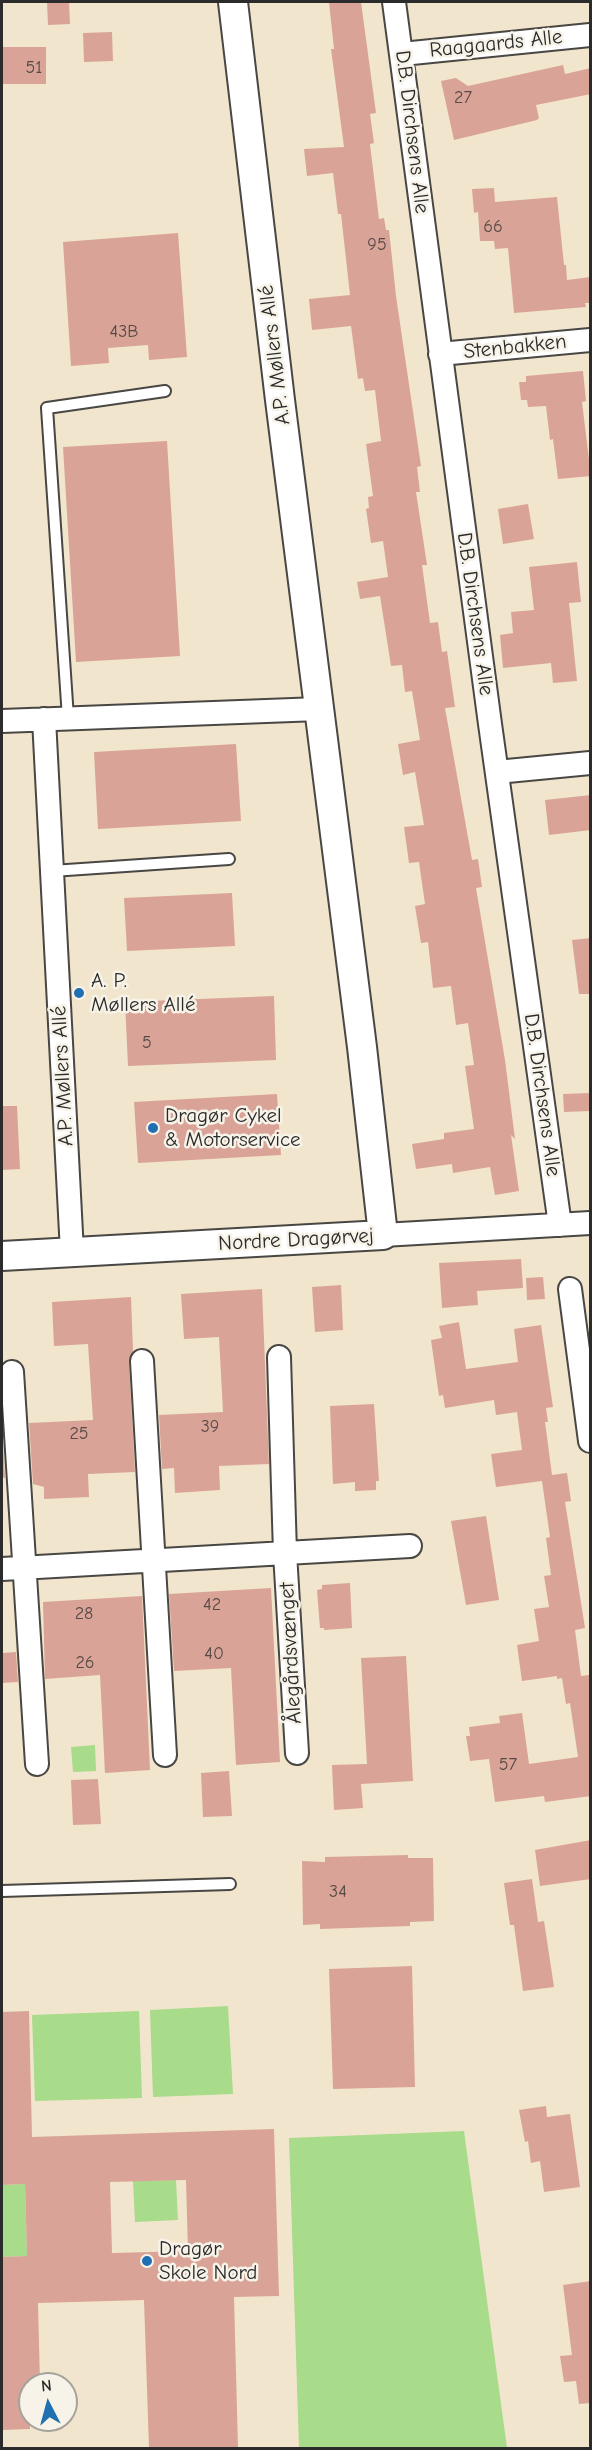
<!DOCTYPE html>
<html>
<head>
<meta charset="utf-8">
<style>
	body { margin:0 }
	#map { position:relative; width:592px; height:2450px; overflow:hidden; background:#f2e5cd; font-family:"Comic Neue",sans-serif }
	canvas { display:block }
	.frame { position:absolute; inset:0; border:3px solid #2b2b2b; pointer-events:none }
	.north { position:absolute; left:18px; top:2372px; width:60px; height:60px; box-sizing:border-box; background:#f7f3e8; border:2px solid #a5a39c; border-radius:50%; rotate:354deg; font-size:16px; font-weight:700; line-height:24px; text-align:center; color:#2b2b2b }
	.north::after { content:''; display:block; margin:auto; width:21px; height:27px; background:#1f6fb2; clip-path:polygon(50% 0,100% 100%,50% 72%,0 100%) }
</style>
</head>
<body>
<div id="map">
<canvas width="592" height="2450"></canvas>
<div class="frame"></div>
<div class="north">N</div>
</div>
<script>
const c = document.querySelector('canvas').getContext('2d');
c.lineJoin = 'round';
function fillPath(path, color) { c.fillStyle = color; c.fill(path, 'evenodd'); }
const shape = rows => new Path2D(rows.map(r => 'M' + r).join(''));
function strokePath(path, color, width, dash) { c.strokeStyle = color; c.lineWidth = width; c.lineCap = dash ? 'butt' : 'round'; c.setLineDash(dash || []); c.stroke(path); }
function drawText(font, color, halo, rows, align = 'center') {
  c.font = font + ' "Comic Neue",sans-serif'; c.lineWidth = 5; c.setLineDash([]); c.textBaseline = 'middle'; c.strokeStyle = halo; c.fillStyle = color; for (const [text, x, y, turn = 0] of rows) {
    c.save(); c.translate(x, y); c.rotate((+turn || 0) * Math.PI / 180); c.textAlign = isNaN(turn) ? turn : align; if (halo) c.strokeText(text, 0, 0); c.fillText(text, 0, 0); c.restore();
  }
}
const green = shape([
	[95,1745,96,1771,73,1772,71,1747],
	[228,2006,233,2094,153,2097,150,2010],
	[139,2011,142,2098,35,2101,32,2015],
	[464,2131,507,2448,299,2448,289,2138],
	[176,2180,178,2220,135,2222,133,2181],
	[25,2184,27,2256,2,2257,2,2185]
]);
const building = shape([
	[47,2,69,2,70,24,48,25],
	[329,2,361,2,376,113,370,114,374,143,370,144,379,219,384,218,386,230,389,230,396,296,421,466,417,467,420,492,416,492,427,565,422,565,430,623,438,622,442,652,447,651,455,707,445,708,472,860,478,859,482,887,476,888,505,1060,515,1139,511,1135,519,1191,495,1195,490,1167,453,1173,452,1164,416,1169,412,1144,444,1139,444,1133,474,1129,465,1066,474,1065,468,1023,456,1025,451,986,433,988,428,942,421,943,415,906,425,904,419,862,409,863,404,827,424,825,415,772,403,775,398,744,420,740,412,691,405,692,402,665,391,666,380,596,360,599,357,582,388,577,383,541,371,543,366,509,369,508,368,497,373,496,366,444,381,441,375,390,365,391,363,378,358,379,351,326,312,330,309,299,350,295,341,214,338,214,333,173,307,176,304,149,344,147,331,49,334,49],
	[112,32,113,61,84,62,83,33],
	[2,47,46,47,46,84,2,84],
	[563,65,565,74,591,68,591,94,536,105,539,118,537,120,454,140,441,81,456,78,468,86],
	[494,188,495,202,557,197,564,265,566,265,567,280,591,277,591,303,585,303,586,307,514,313,508,248,495,249,494,241,480,241,478,212,474,213,472,189],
	[178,233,187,357,149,360,148,345,108,348,109,363,71,366,63,242],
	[583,371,586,401,582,402,591,476,558,479,553,439,550,440,546,406,528,407,527,400,521,400,519,382,526,382,526,376],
	[167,441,180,656,76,662,63,447],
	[528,504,534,539,503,544,498,509],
	[577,562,581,602,569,603,577,681,553,683,551,663,503,668,500,635,513,633,511,612,534,610,529,567],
	[236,744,241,821,98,829,94,752],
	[591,795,591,830,549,835,545,800],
	[232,893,235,946,127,951,124,898],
	[591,938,591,994,579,994,572,940],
	[274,996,276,1060,128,1066,125,1002],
	[591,1093,591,1111,564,1112,563,1094],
	[277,1094,281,1155,138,1163,134,1102],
	[2,1106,17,1106,20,1169,2,1170],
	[521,1259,523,1288,477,1291,478,1305,442,1308,439,1263],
	[543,1277,545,1299,527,1300,526,1278],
	[341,1285,343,1330,315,1332,312,1287],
	[262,1289,269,1464,219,1466,220,1490,175,1493,174,1468,162,1469,159,1415,223,1412,219,1337,184,1339,181,1294],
	[131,1297,133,1351,129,1362,135,1472,88,1474,89,1497,44,1499,44,1487,33,1484,29,1423,93,1420,88,1344,54,1346,52,1302],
	[459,1322,466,1369,518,1362,514,1329,541,1325,553,1407,546,1408,548,1422,545,1422,552,1475,567,1473,571,1501,565,1502,585,1628,575,1630,581,1676,589,1675,591,1687,591,1796,545,1802,544,1796,495,1802,489,1759,470,1761,466,1736,470,1736,469,1727,500,1723,499,1716,522,1713,529,1764,578,1757,570,1703,566,1704,562,1678,557,1679,557,1676,522,1681,517,1645,539,1641,534,1609,549,1607,544,1576,551,1575,546,1538,550,1537,542,1481,496,1487,491,1454,522,1450,517,1412,496,1415,494,1400,445,1408,443,1395,439,1396,431,1340,442,1338,439,1326],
	[374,1404,379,1481,376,1481,376,1490,355,1491,355,1482,333,1484,330,1406],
	[2,1425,5,1478,2,1477],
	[486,1516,499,1600,466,1605,451,1521],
	[350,1583,352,1628,324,1630,324,1628,320,1628,317,1590,322,1589,322,1585],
	[271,1588,280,1762,236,1765,231,1668,174,1671,169,1594],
	[142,1596,150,1770,105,1773,100,1675,45,1679,43,1602],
	[16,1652,18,1682,2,1683,2,1653],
	[406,1656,413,1781,361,1784,363,1808,334,1810,332,1765,367,1764,361,1658],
	[229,1771,232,1816,203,1817,201,1773],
	[98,1779,101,1824,73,1825,71,1780],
	[591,1840,591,1879,540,1886,535,1850],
	[408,1855,408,1858,433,1858,434,1921,410,1922,410,1926,320,1929,320,1924,303,1925,302,1861,325,1862,325,1857],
	[532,1879,538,1922,544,1921,554,1987,523,1991,514,1925,510,1925,504,1883],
	[412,1966,415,2087,333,2089,329,1969],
	[29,2011,32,2137,274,2129,279,2296,234,2297,238,2448,149,2448,144,2300,38,2303,40,2384,30,2384,30,2429,2,2430,2,2257,27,2256,25,2184,2,2185,2,2012],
	[186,2180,188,2251,112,2253,110,2182],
	[546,2106,547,2117,570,2114,580,2187,544,2192,540,2161,531,2163,528,2141,525,2142,519,2110],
	[591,2281,591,2403,579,2404,576,2381,564,2382,560,2356,572,2355,563,2285]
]);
const service = shape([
	[68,718,47,408,165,391],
	[52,871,229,859],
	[2,1891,230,1884]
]);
const minor = shape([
	[394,2,490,724,560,1225],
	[402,54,590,35],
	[440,354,590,340],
	[44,719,72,1252],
	[2,721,319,709],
	[497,772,590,763],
	[383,1235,590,1223],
	[570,1289,590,1441],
	[279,1357,285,1553,297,1753],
	[142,1361,165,1755],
	[12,1372,37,1764],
	[2,1569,410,1546]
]);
const tertiary = shape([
	[2,1256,383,1235,362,1047,280,400,233,2]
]);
const markers = [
	[79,993,6,"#1f6fb2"],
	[153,1128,6,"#1f6fb2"],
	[147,2261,6,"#1f6fb2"]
];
const numberNames = [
	["51",34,68],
	["27",463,98],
	["66",493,227],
	["95",377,245],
	["43B",124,332],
	["5",147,1043],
	["39",210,1427],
	["25",79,1434],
	["42",212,1605],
	["28",84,1614],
	["40",214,1654],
	["26",85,1663],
	["57",508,1765],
	["34",338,1892]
];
const streetNames = [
	["Raagaards Alle",496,44,-6],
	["D.B. Dirchsens Alle",412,132,83],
	["Stenbakken",515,347,-6],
	["A.P. Møllers Allé",275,355,-97],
	["D.B. Dirchsens Alle",475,614,82],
	["A.P. Møllers Allé",63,1076,-93],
	["D.B. Dirchsens Alle",542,1095,82],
	["Nordre Dragørvej",296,1240,-3],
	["Ålegårdsvænget",291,1653,-93]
];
const poiNames = [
	["A. P.",91,981],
	["Møllers Allé",91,1005],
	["Dragør Cykel",165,1116],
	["& Motorservice",165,1140],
	["Dragør",159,2249],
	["Skole Nord",159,2273]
];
fillPath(green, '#a8db8a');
fillPath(building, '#d9a497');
strokePath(service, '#494743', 14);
strokePath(minor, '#494743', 26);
strokePath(tertiary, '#494743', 32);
strokePath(service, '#fff', 10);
strokePath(minor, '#fff', 22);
strokePath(tertiary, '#fff', 28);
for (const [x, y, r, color] of markers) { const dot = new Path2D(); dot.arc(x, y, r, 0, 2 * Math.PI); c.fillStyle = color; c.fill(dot); strokePath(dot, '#f7f3e8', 2); }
drawText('18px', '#564946', null, numberNames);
drawText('21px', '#2b2b2b', '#f7f3e8', streetNames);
drawText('21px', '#2b2b2b', '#f7f3e8', poiNames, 'left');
</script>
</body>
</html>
